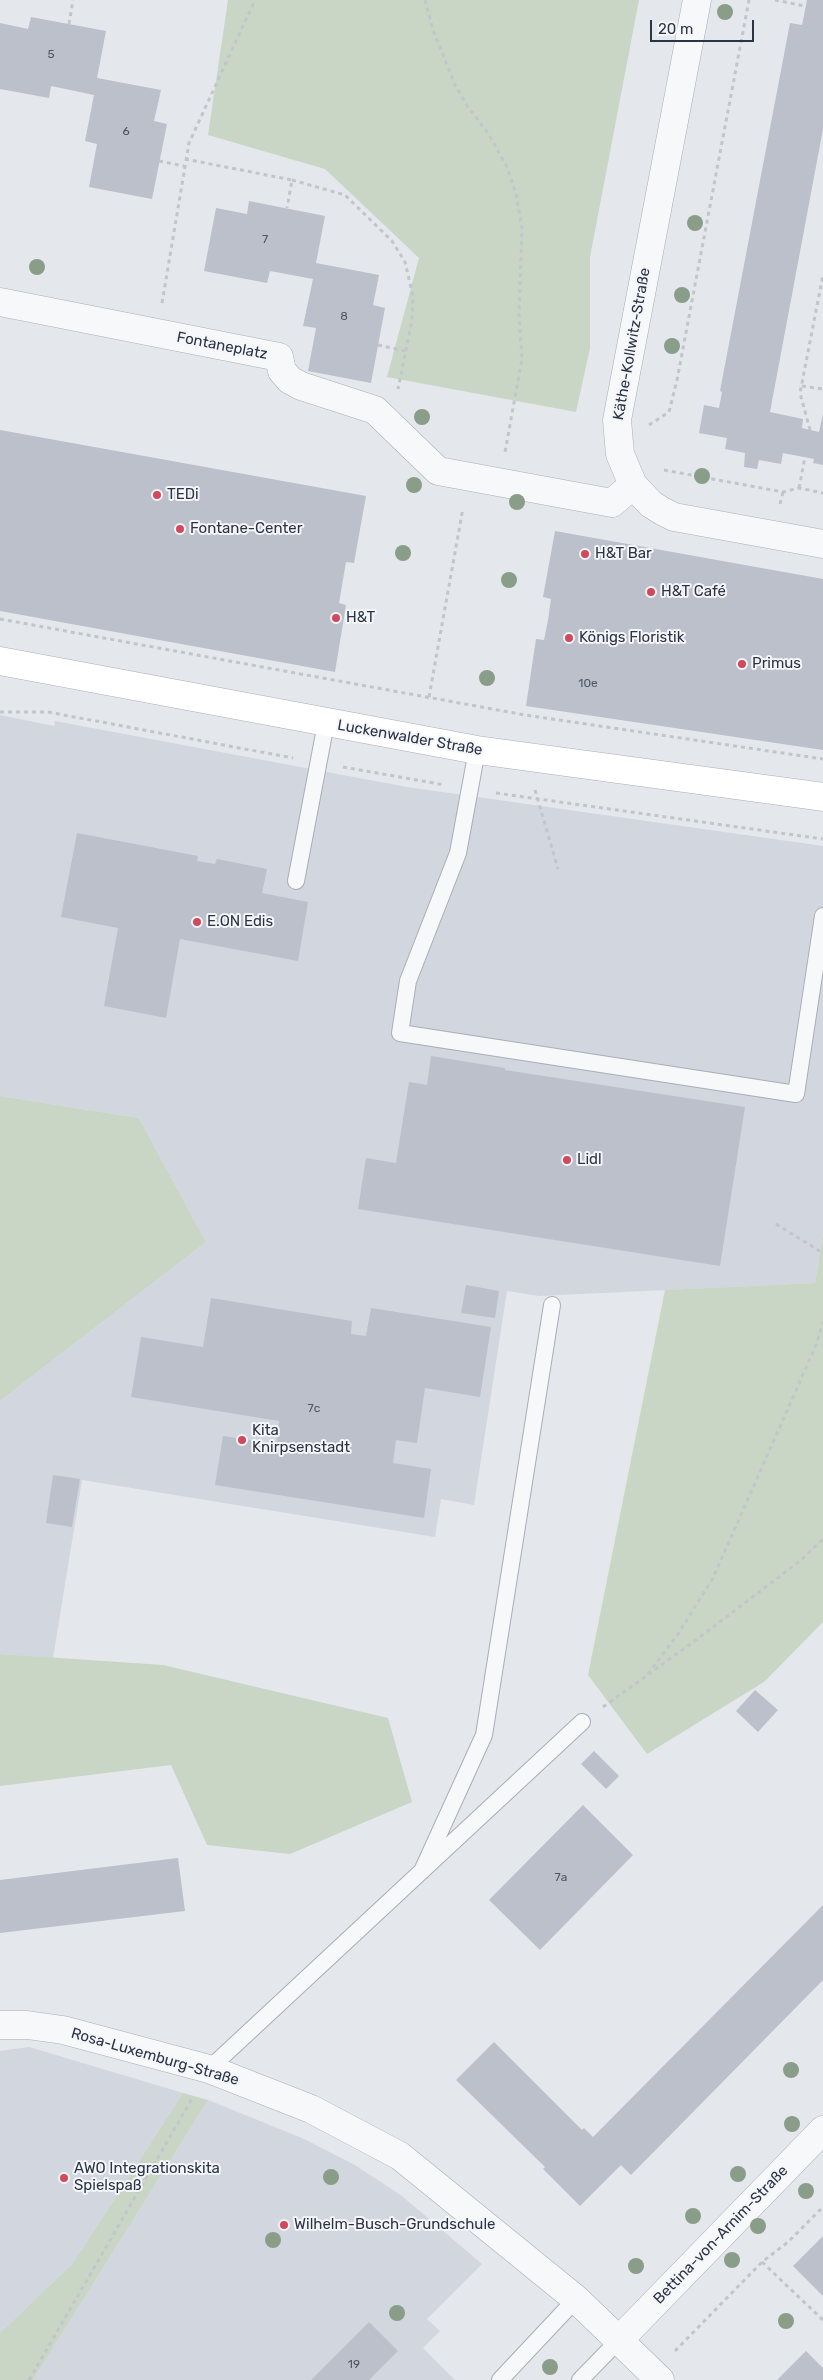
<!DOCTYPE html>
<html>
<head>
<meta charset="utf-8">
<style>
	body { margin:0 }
	#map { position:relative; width:823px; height:2380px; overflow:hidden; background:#e4e7ec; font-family:Rubik,sans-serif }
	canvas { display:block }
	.scale { position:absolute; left:650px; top:20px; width:104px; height:22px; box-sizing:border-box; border:2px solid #2b3445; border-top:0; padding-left:6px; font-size:15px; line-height:18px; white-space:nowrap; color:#2b3445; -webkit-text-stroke:4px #f4f6f9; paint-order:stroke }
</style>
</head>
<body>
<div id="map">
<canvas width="823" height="2380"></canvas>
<div class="scale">20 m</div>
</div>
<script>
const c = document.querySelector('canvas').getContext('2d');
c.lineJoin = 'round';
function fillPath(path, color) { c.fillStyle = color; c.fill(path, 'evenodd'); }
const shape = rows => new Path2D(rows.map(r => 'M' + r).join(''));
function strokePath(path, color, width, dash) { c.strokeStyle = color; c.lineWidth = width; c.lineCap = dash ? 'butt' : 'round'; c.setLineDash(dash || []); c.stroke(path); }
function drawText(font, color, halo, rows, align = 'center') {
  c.font = font + ' Rubik,sans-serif'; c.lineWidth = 4; c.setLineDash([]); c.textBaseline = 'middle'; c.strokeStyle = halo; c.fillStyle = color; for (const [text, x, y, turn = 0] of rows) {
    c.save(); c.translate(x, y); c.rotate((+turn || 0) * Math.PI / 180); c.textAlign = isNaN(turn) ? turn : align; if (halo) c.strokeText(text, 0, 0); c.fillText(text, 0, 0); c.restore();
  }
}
const built = shape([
	[0,715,54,726,55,721,407,787,823,846,823,1233,815,1283,539,1296,507,1291,474,1505,441,1499,435,1537,82,1480,53,1658,0,1654,0,1401,206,1242,139,1118,0,1096],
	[29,2047,183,2093,73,2263,0,2333,0,2051],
	[208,2100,302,2138,355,2165,402,2196,482,2264,427,2319,440,2331,423,2348,455,2380,33,2380]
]);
const green = shape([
	[228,0,639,0,590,257,590,348,576,412,387,377,419,258,325,169,208,135],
	[0,1096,139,1118,206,1242,0,1401],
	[823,1233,823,1622,764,1682,647,1754,588,1675,665,1290,815,1283],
	[0,1654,163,1665,388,1718,412,1802,290,1854,207,1845,171,1765,0,1786],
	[183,2093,208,2100,33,2380,0,2380,0,2333,73,2263]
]);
const building = shape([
	[807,0,823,0,823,129,770,412,803,419,802,428,819,432,823,414,823,465,813,463,814,459,783,453,781,464,759,460,757,469,744,467,745,453,725,449,727,438,699,433,704,405,719,408,722,392,720,391,790,23,802,25],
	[31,17,106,31,97,78,161,90,154,121,167,124,152,199,89,187,97,144,85,141,94,95,51,86,49,98,0,89,0,23,28,29],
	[249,201,325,216,316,263,379,275,373,305,385,308,371,383,308,371,316,328,303,326,313,279,270,271,267,283,204,271,216,208,247,214],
	[0,430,366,496,354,563,346,562,339,603,346,605,335,672,0,611],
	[555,531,823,579,823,750,526,706,536,639,544,640,548,620,551,599,543,597],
	[77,833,198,856,197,861,215,864,217,859,267,869,262,893,308,902,298,961,180,939,166,1018,104,1006,118,928,61,917],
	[431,1056,505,1068,505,1070,745,1107,720,1266,358,1209,366,1158,396,1163,409,1082,427,1085],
	[466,1285,499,1291,495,1318,461,1313],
	[211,1298,352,1321,351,1334,366,1336,371,1308,491,1327,480,1397,425,1388,417,1443,396,1440,393,1463,431,1469,424,1518,215,1485,223,1436,276,1444,279,1421,131,1397,141,1337,203,1347],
	[53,1475,80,1479,72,1527,46,1523],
	[755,1690,778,1710,758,1732,736,1711],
	[594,1751,619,1776,606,1789,581,1764],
	[583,1805,633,1855,540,1950,489,1900],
	[178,1858,185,1911,0,1933,0,1880],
	[823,1905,823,1980,631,2175,621,2165,580,2206,543,2169,545,2167,456,2080,494,2042,582,2130,584,2128,593,2137],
	[823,2236,823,2296,793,2266],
	[369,2322,398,2351,369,2380,311,2380],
	[806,2351,823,2368,823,2380,777,2380]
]);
const path = shape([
	[425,0,433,30,455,85,468,107,488,133,507,167,516,194,522,228,519,315,522,359,505,452],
	[775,0,805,6],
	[69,24,73,0],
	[185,159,292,180,287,208],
	[159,161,184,166],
	[292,180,345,195,392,241,405,262,413,296,412,320,398,389],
	[162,303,189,143,255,0],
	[378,345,406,351],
	[802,386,823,389],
	[649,425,669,412,677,380,749,0],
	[810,430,800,393,823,275],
	[664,470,783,492,799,488,823,493],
	[799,488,805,457],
	[780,504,783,492],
	[0,619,525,715,823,759],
	[429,697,463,508],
	[0,712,48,712,293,758],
	[343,767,445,785],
	[535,790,558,869],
	[496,793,823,839],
	[776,1224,823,1253],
	[648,1674,678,1634,713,1578,816,1345,823,1322],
	[603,1707,692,1643,800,1561,823,1539],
	[762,2262,823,2320],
	[675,2351,762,2262,788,2242,823,2207],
	[29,2380,193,2097]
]);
const lane = shape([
	[477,750,458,853,408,981,400,1033,796,1094,823,916],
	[296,881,326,723],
	[422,1871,484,1735,552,1305],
	[209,2069,582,1722],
	[500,2380,576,2299],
	[580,2380,620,2339]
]);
const street = shape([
	[697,0,617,420,620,454,633,485,651,504,662,511,674,517,823,544],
	[0,302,279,357,282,371,290,380,301,386,375,410,438,471,612,503,633,485],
	[0,2025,27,2025,63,2030,209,2069,311,2109,400,2156,576,2299,660,2380],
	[620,2339,823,2130]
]);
const secondary = shape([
	[0,661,477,750,823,797]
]);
const trees = [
	[725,12],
	[695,223],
	[37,267],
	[682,295],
	[672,346],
	[422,417],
	[702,476],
	[414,485],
	[517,502],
	[403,553],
	[509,580],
	[487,678],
	[791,2070],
	[792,2124],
	[738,2174],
	[331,2177],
	[806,2191],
	[693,2216],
	[758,2226],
	[273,2240],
	[732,2260],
	[636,2266],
	[397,2313],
	[786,2321],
	[550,2367]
];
const markers = [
	[157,495,5,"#d1495b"],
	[180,529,5,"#d1495b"],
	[585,554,5,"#d1495b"],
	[651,592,5,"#d1495b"],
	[336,618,5,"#d1495b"],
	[569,638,5,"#d1495b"],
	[742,664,5,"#d1495b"],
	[197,922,5,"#d1495b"],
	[567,1160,5,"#d1495b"],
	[242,1440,5,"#d1495b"],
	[64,2178,5,"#d1495b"],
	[284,2225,5,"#d1495b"]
];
const numberNames = [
	["5",51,55],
	["6",126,132],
	["7",265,240],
	["8",344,317],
	["10e",588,684],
	["7c",314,1409],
	["7a",561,1878],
	["19",354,2365]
];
const streetNames = [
	["Käthe-Kollwitz-Straße",632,344,-80],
	["Fontaneplatz",222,346,11],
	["Luckenwalder Straße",410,738,10],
	["Rosa-Luxemburg-Straße",155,2057,16],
	["Bettina-von-Arnim-Straße",721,2235,-46]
];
const poiNames = [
	["TEDi",167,495],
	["Fontane-Center",190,529],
	["H&T Bar",595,554],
	["H&T Café",661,592],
	["H&T",346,618],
	["Königs Floristik",579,638],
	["Primus",752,664],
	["E.ON Edis",207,922],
	["Lidl",577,1160],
	["Kita",252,1431],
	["Knirpsenstadt",252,1448],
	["AWO Integrationskita",74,2169],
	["Spielspaß",74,2186],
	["Wilhelm-Busch-Grundschule",294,2225]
];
fillPath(built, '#d2d6de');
fillPath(green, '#c9d6c5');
fillPath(building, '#bbc0ca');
strokePath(lane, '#a9aeb7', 18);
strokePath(street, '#a9aeb7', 29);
strokePath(secondary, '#a9aeb7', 29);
strokePath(path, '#c2c5cb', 3, [4, 4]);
strokePath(lane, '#f7f8fa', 16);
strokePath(street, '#f7f8fa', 28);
strokePath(secondary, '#fff', 28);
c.fillStyle = '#899d89';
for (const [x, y] of trees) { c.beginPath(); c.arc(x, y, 8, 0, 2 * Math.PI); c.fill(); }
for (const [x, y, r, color] of markers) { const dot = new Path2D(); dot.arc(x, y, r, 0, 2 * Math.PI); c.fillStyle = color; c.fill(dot); strokePath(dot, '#f4f6f9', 2); }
drawText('12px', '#4f5766', null, numberNames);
drawText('15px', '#2b3445', '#f4f6f9', streetNames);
drawText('15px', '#2b3445', '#f4f6f9', poiNames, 'left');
</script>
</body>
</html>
